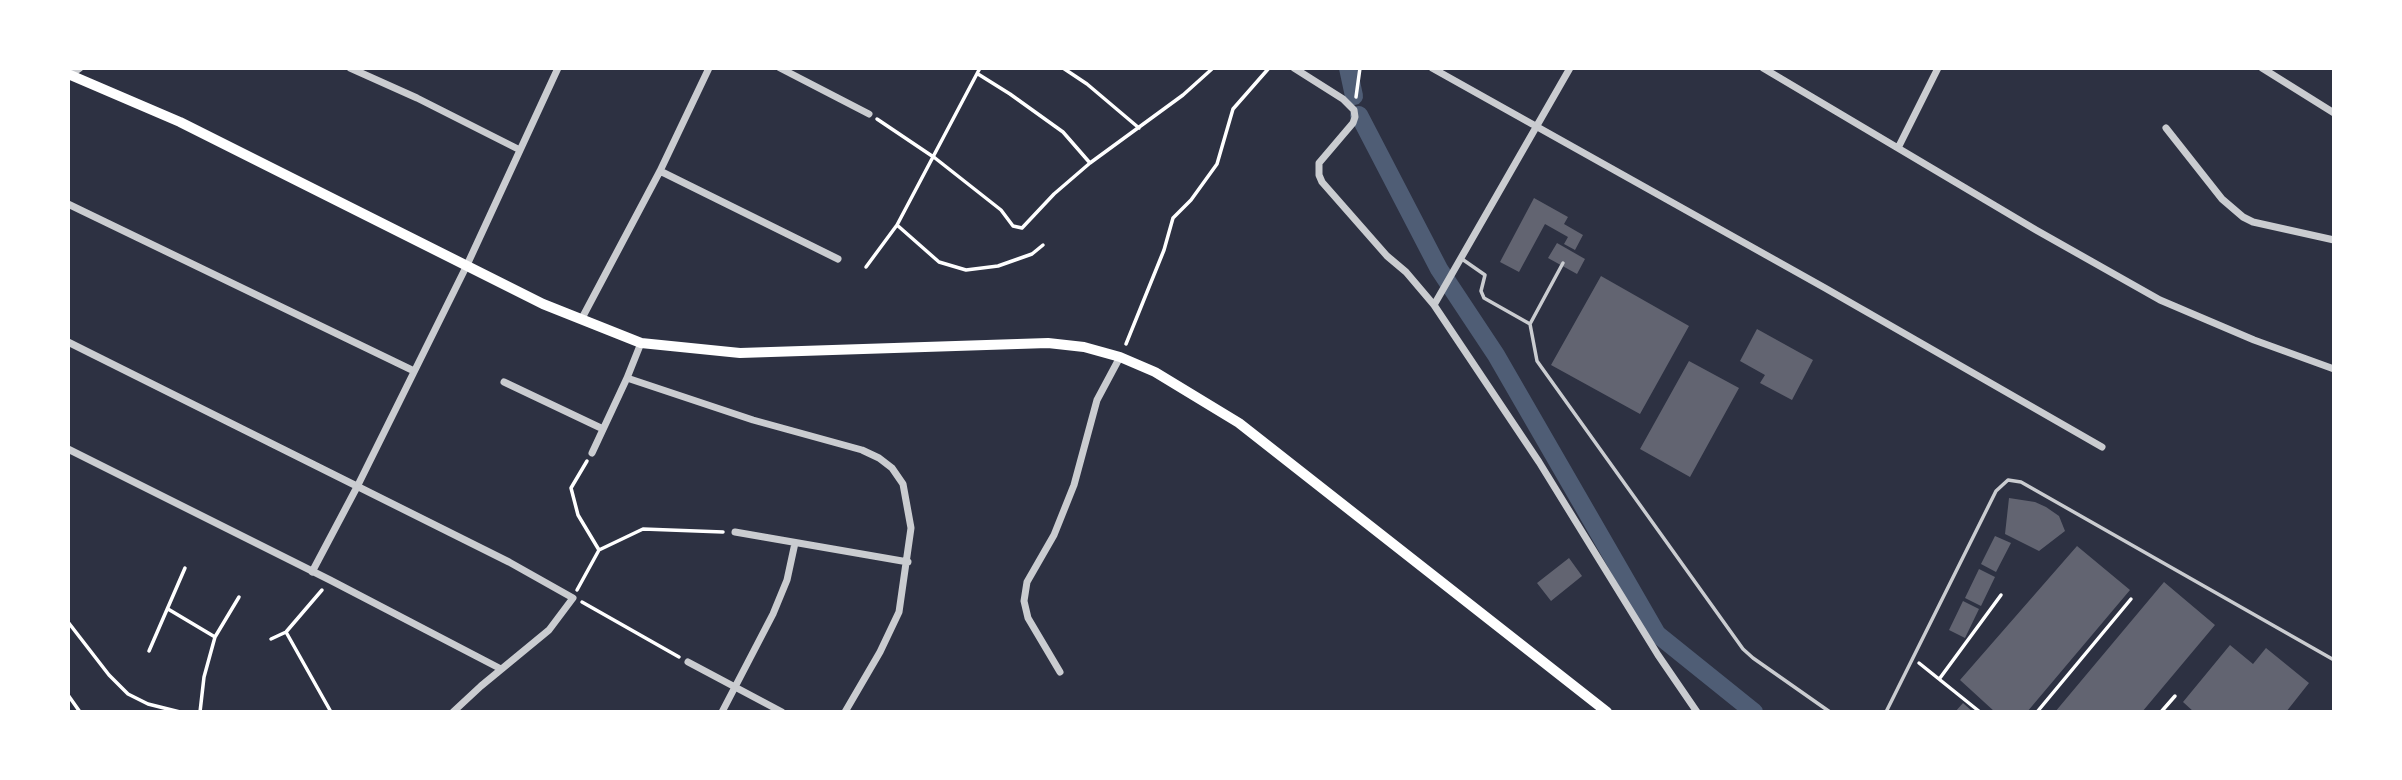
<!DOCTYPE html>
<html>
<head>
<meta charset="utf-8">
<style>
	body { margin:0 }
	#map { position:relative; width:2402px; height:780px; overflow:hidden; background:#2d3142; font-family:Raleway,sans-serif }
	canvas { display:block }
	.frame { position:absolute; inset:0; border:70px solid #fff; pointer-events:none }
</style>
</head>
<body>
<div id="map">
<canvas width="2402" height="780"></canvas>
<div class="frame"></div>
</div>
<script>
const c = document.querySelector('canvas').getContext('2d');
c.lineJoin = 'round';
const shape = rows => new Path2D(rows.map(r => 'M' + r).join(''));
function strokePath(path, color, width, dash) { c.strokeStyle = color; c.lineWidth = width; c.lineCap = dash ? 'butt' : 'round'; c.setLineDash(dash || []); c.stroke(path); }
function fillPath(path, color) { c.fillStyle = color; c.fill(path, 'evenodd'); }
const canal = shape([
	[1348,68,1354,96],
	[1359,115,1439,269,1496,355,1657,634,1754,712]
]);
const building = shape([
	[1534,198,1568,217,1564,224,1583,235,1575,250,1564,244,1568,237,1545,224,1519,272,1500,262],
	[1557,243,1585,259,1577,274,1548,258],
	[1601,276,1689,326,1640,414,1551,365],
	[1757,329,1813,360,1792,400,1760,383,1765,375,1740,361],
	[1689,361,1739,388,1690,477,1640,449],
	[2009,498,2035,502,2046,507,2059,516,2065,531,2039,551,2005,534],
	[1995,536,2011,543,1996,572,1981,564],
	[2077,546,2130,590,2027,712,1995,712,1960,680],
	[1569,558,1582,576,1551,601,1537,583],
	[1979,569,1995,577,1981,606,1965,598],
	[2164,582,2215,625,2142,712,2055,712],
	[1963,601,1979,609,1965,638,1949,630],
	[2230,645,2253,664,2266,648,2309,683,2286,712,2194,712,2183,702],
	[1963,703,1973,712,1955,712]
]);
const path = shape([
	[1063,68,1087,84,1139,128],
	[978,74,1010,94,1063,132,1090,163],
	[1356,97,1360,68],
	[877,119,935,158,1001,210,1013,226,1022,228,1054,194,1090,163,1183,95,1213,68],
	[897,225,939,262,966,270,998,266,1032,254,1043,245],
	[866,267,897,225,980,68],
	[1126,344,1164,250,1173,218,1191,200,1217,164,1233,109,1269,68],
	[587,461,571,488,578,515,599,550],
	[577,590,599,550,643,529,723,532],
	[582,602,679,657],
	[168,609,215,637],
	[68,622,109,675,128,694,148,704,180,712],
	[286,632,331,712],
	[271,639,286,632,322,590],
	[149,651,185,568],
	[1919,663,1980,712],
	[1940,678,2001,595],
	[68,695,80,712],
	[200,712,204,677,215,637,239,597],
	[2037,712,2131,599],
	[2161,712,2175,696]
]);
const service = shape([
	[1462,259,1485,275,1481,291,1484,298,1530,324],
	[1563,263,1530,324,1537,361,1743,649,1753,658,1830,712],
	[1886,712,1996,491,2008,480,2021,482,2334,660]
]);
const minor = shape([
	[350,68,417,98,520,150],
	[780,68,869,114],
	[1294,68,1343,99,1354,110,1355,117,1353,123,1319,163,1319,175,1322,182,1387,256,1406,272,1434,305,1539,462,1658,655,1697,712],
	[1432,68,1825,288,2102,447],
	[1763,68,2036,230,2160,300,2254,340,2334,369],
	[2262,68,2334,113],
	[69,76,80,68],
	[2166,128,2222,199,2243,217,2253,222,2334,240],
	[1898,148,1938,68],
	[660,171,838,259],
	[68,204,414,371],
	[1434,305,1570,68],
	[581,320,660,171,709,68],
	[68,342,509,562,573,598,549,630,481,686,453,712],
	[641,343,627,378,753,420,862,450,879,458,892,468,903,484,911,528,899,612,880,652,845,712],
	[504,382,603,429],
	[68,449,330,580,501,669],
	[592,453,627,378],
	[735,532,908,562],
	[312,572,357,487,467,265,558,68],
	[688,662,782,712],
	[1060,672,1028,618,1024,601,1027,582,1054,535,1074,485,1097,400,1120,357],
	[722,712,773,614,787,580,795,543]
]);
const secondary = shape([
	[68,74,180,122,543,304,641,343,740,353,1048,343,1084,347,1120,357,1155,372,1239,423,1607,712]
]);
strokePath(canal, '#4f5d75', 18);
fillPath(building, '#626471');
strokePath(path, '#fff', 3.5);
strokePath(service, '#caccd0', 3.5);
strokePath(minor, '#caccd0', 7);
strokePath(secondary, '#fff', 10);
</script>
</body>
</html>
